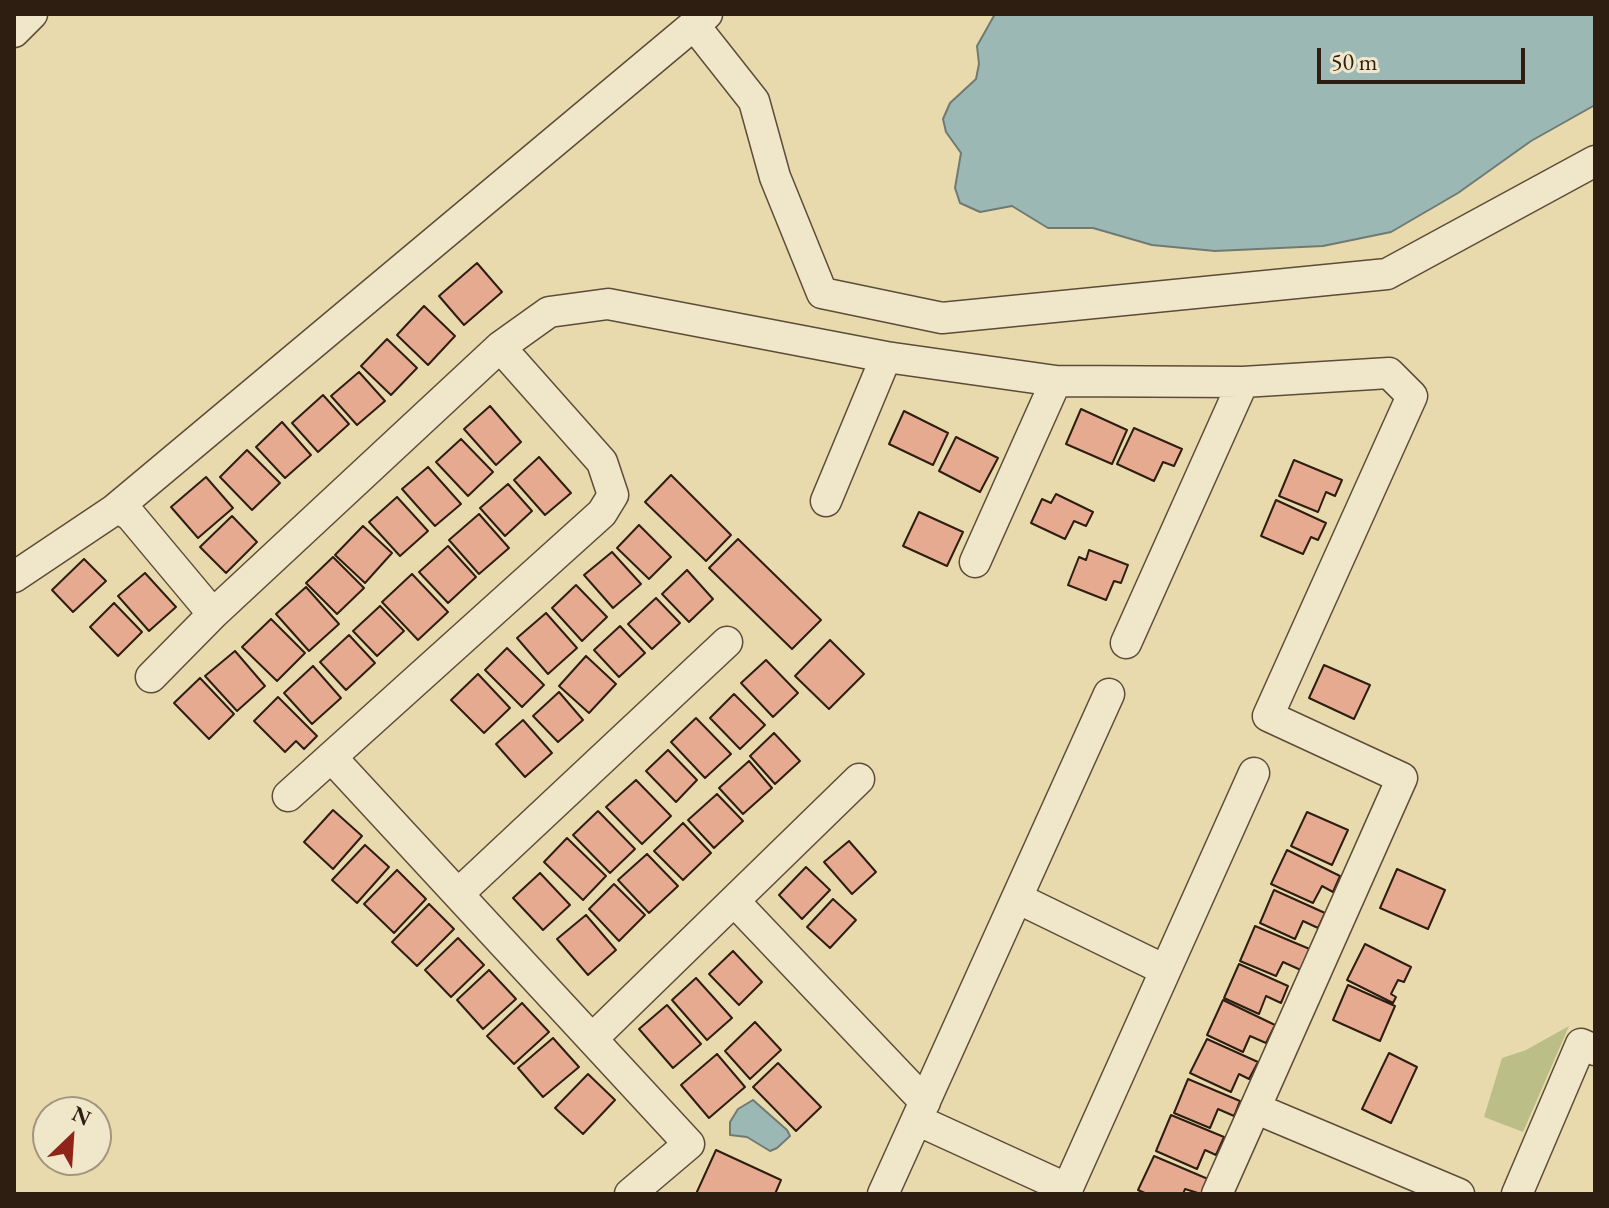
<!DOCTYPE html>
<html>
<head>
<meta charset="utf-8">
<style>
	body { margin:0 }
	#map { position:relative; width:1609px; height:1208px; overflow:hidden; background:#e8daad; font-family:"EB Garamond",serif }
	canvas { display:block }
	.frame { position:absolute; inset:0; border:16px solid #2e1d11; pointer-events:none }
	.north { position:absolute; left:32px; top:1096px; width:80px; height:80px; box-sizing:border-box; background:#f0e7ca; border:2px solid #a29680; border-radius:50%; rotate:25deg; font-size:22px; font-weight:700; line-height:32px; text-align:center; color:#2e1d11 }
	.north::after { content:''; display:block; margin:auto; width:28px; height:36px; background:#8f2418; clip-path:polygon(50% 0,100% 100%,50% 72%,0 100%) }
	.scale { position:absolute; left:1317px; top:48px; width:208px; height:36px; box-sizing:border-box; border:4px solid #2e1d11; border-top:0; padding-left:10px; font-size:24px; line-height:28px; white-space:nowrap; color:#2e1d11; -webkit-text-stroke:6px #f0e7ca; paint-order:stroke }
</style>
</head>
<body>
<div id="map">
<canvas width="1609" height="1208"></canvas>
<div class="frame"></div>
<div class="north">N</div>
<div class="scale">50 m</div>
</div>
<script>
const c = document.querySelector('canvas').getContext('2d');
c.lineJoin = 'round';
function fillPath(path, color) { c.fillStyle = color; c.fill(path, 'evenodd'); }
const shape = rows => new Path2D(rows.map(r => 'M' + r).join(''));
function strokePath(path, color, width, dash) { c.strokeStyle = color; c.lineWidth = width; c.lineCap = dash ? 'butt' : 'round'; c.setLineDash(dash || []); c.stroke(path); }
const green = shape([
	[1569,1026,1523,1132,1484,1117,1502,1058,1526,1050]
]);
const water = shape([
	[995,14,1595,14,1595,105,1531,141,1458,193,1391,232,1323,246,1215,251,1152,245,1093,228,1048,228,1012,206,980,212,960,203,955,188,961,153,946,132,943,119,950,103,976,79,979,64,977,46,995,14],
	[753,1100,787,1130,790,1136,777,1148,770,1151,747,1137,730,1135,730,1122,738,1109,753,1100]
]);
const building = shape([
	[477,263,502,292,464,325,439,296,477,263],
	[424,306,455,336,428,365,397,335,424,306],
	[387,339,417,368,391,395,361,366,387,339],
	[359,372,385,401,357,425,331,396,359,372],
	[323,395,349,424,318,452,292,423,323,395],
	[490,406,521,442,496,465,464,429,490,406],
	[1081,409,1127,430,1112,464,1066,444,1081,409],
	[904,411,948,433,933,465,889,444,904,411],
	[282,422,311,455,285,478,256,447,282,422],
	[1134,428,1182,449,1174,466,1163,462,1154,481,1117,464,1134,428],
	[956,437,998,458,980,492,939,471,956,437],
	[461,439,493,472,468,496,436,462,461,439],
	[247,450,280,483,252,510,220,477,247,450],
	[539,457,571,493,545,515,514,480,539,457],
	[1294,460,1342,480,1335,496,1326,492,1318,512,1279,496,1294,460],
	[428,467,461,504,435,526,402,489,428,467],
	[671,475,731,535,706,561,645,502,671,475],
	[206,477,233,508,198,538,171,507,206,477],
	[508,484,532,511,505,536,480,508,508,484],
	[1056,494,1093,512,1086,526,1074,521,1065,539,1031,523,1042,499,1051,503,1056,494],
	[397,497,428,531,400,556,369,522,397,497],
	[1276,500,1326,523,1318,540,1311,537,1303,554,1261,536,1276,500],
	[919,512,963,532,947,566,903,546,919,512],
	[479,514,509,548,479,574,449,540,479,514],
	[232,516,257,542,226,573,200,547,232,516],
	[639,525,671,557,649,579,617,548,639,525],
	[363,526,392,553,365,583,335,555,363,526],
	[738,539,821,620,792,649,709,568,738,539],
	[448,546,476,577,448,603,419,572,448,546],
	[1089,550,1128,565,1121,583,1114,581,1106,600,1068,585,1079,557,1086,560,1089,550],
	[612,552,641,584,613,608,584,575,612,552],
	[333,557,364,588,337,614,306,583,333,557],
	[84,559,106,581,73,612,52,590,84,559],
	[687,570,713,599,689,622,662,594,687,570],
	[145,573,176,607,149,631,118,596,145,573],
	[412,574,448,612,418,640,382,602,412,574],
	[576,585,607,617,582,641,552,608,576,585],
	[306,587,339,624,309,651,276,614,306,587],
	[656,598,680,623,652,649,628,624,656,598],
	[114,603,142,632,118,656,90,627,114,603],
	[380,606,404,631,377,656,353,631,380,606],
	[546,613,577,648,548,674,517,638,546,613],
	[271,619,305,653,277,681,242,647,271,619],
	[620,626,645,653,619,677,594,650,620,626],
	[349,635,375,663,346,690,320,662,349,635],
	[830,640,864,674,829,709,795,676,830,640],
	[507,648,544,685,522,707,485,670,507,648],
	[235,651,265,686,237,711,205,676,235,651],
	[586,656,616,684,589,713,559,686,586,656],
	[766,660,798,693,773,717,741,683,766,660],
	[1324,665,1370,685,1354,719,1309,698,1324,665],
	[313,666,341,698,312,724,284,693,313,666],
	[478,674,510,708,484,733,451,700,478,674],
	[200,678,234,714,209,739,174,703,200,678],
	[559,692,583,720,558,742,533,716,559,692],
	[734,694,765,725,740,749,710,718,734,694],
	[278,697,317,736,304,749,296,741,285,752,254,721,278,697],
	[696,718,731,754,705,778,671,742,696,718],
	[523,720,552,753,525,777,496,744,523,720],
	[774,733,800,761,775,784,750,756,774,733],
	[668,750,697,780,676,802,646,771,668,750],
	[749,761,772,788,743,814,719,788,749,761],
	[636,780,671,816,642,844,606,807,636,780],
	[717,794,743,821,714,848,688,820,717,794],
	[333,810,362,836,333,869,304,842,333,810],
	[598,811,635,849,610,873,573,835,598,811],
	[1307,812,1348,830,1332,865,1291,846,1307,812],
	[683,823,711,853,683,880,654,851,683,823],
	[567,838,606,876,583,900,544,862,567,838],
	[849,841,876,872,852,894,824,862,849,841],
	[365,845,389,867,357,903,332,880,365,845],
	[1287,850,1340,876,1333,892,1322,886,1313,903,1271,884,1287,850],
	[647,854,678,886,649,913,618,880,647,854],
	[806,867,830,890,802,919,779,895,806,867],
	[1397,869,1445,890,1428,929,1380,908,1397,869],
	[397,870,426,899,394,933,364,904,397,870],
	[540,873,570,905,543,930,513,898,540,873],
	[614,884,645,915,619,941,589,909,614,884],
	[1274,890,1325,913,1318,928,1303,921,1295,939,1260,923,1274,890],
	[833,899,856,920,830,948,807,927,833,899],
	[429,904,454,929,417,966,392,942,429,904],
	[586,915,616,950,588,975,557,939,586,915],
	[1255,926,1312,950,1303,971,1283,962,1276,976,1240,961,1255,926],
	[458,938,484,965,451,997,425,970,458,938],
	[1365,944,1411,967,1404,982,1398,980,1391,994,1396,997,1393,1003,1347,980,1365,944],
	[733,951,762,982,739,1005,709,974,733,951],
	[1239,964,1288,986,1281,1003,1266,996,1259,1014,1224,998,1239,964],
	[489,970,516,999,483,1029,457,1000,489,970],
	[696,978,732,1018,707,1040,672,1000,696,978],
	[1348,985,1395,1006,1380,1041,1333,1020,1348,985],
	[1223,1000,1275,1025,1266,1043,1250,1036,1243,1052,1207,1035,1223,1000],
	[522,1003,549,1032,514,1064,487,1036,522,1003],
	[667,1005,701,1044,673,1068,639,1029,667,1005],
	[755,1022,781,1050,750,1079,725,1051,755,1022],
	[553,1038,579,1067,543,1097,518,1068,553,1038],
	[1207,1039,1258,1062,1249,1079,1239,1074,1231,1092,1190,1073,1207,1039],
	[1389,1053,1417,1067,1391,1123,1362,1109,1389,1053],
	[717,1054,745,1087,709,1118,681,1085,717,1054],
	[778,1063,821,1107,796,1131,753,1087,778,1063],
	[588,1074,615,1100,583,1134,555,1108,588,1074],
	[1188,1079,1240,1101,1234,1116,1218,1109,1210,1128,1174,1113,1188,1079],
	[1171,1115,1224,1137,1216,1155,1205,1150,1197,1169,1156,1151,1171,1115],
	[716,1150,781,1180,775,1194,696,1194,716,1150],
	[1154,1156,1208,1179,1201,1194,1185,1189,1183,1194,1147,1194,1138,1190,1154,1156]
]);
const street = shape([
	[694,25,754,101,775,177,822,293,942,318,1387,274,1595,161],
	[14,32,32,14],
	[826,501,886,357],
	[114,510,707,14],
	[975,562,1056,381],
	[14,577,114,510,122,510,131,516,213,614],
	[1126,643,1243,382],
	[151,677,213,614,500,347,549,312,608,304,886,357,1056,381,1243,382,1389,373,1412,396,1268,716,1402,778,1217,1194],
	[331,757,689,1144,630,1194],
	[288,796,602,513,613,495,602,462,500,347],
	[458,894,727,642],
	[1017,898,1163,969],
	[735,902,925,1102],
	[592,1039,859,779],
	[1257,1109,1459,1194],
	[917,1120,1068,1189],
	[883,1194,1109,694],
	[1065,1194,1254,773],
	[1517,1194,1581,1044,1595,1050]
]);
fillPath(green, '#bbbe86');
fillPath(water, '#9cb8b5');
strokePath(water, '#707a73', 2);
fillPath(building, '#e5aa90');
strokePath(building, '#2e1d11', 2);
strokePath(street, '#5c4c38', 33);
strokePath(street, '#f0e7ca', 30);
</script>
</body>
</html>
